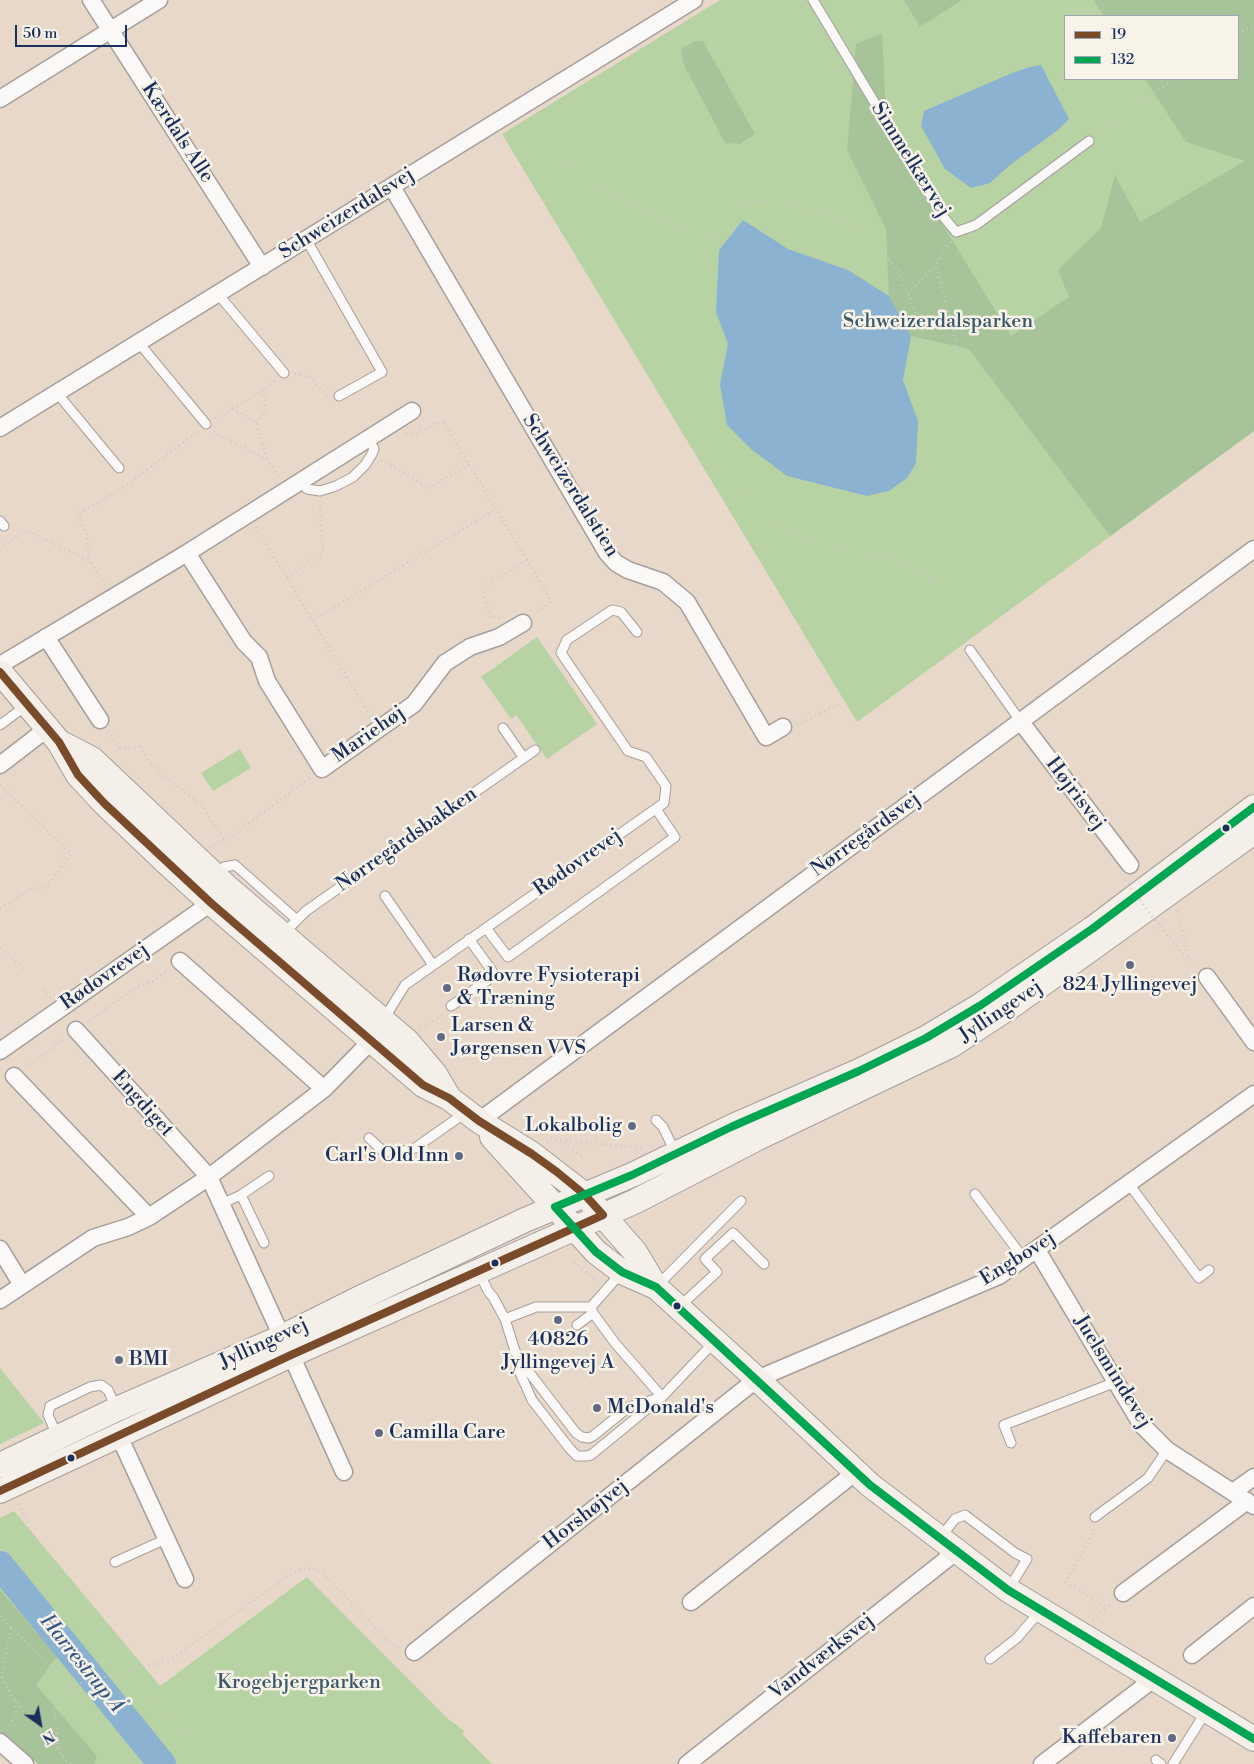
<!DOCTYPE html>
<html>
<head>
<meta charset="utf-8">
<style>
	body { margin:0 }
	#map { position:relative; width:1254px; height:1764px; overflow:hidden; background:#e7d8c9; font-family:"Libre Bodoni",serif }
	canvas { display:block }
	.legend { position:absolute; left:1064px; top:15px; width:175px; height:65px; box-sizing:border-box; background:#f7f3e8; border:1px solid #9fa5b1; margin:0; padding:6px 9px; list-style:none; font-size:15px; color:#1b2f5e }
	.legend li { display:flex; align-items:center; gap:10px; height:25px }
	.legend b { width:25px; border:1px solid #9fa5b1 }
	.north { position:absolute; left:15px; top:1699px; width:50px; height:50px; -webkit-text-stroke:4px #f7f3e8; paint-order:stroke; rotate:148deg; font-size:14px; font-weight:700; line-height:20px; text-align:center; color:#1b2f5e }
	.north::after { content:''; display:block; margin:auto; width:18px; height:22px; background:#1b2f5e; clip-path:polygon(50% 0,100% 100%,50% 72%,0 100%) }
	.scale { position:absolute; left:15px; top:25px; width:112px; height:22px; box-sizing:border-box; border:2px solid #1b2f5e; border-top:0; padding-left:6px; font-size:15px; line-height:18px; white-space:nowrap; color:#1b2f5e; -webkit-text-stroke:4px #f7f3e8; paint-order:stroke }
</style>
</head>
<body>
<div id="map">
<canvas width="1254" height="1764"></canvas>
<ul class="legend">
<li><b style="height:6px;background:#7a4b2a"></b>19</li>
<li><b style="height:6px;background:#00a651"></b>132</li>
</ul>
<div class="north">N</div>
<div class="scale">50 m</div>
</div>
<script>
const c = document.querySelector('canvas').getContext('2d');
c.lineJoin = 'round';
function fillPath(path, color) { c.fillStyle = color; c.fill(path, 'evenodd'); }
const shape = rows => new Path2D(rows.map(r => 'M' + r).join(''));
function strokePath(path, color, width, dash) { c.strokeStyle = color; c.lineWidth = width; c.lineCap = dash ? 'butt' : 'round'; c.setLineDash(dash || []); c.stroke(path); }
function drawText(font, color, halo, rows, align = 'center') {
  c.font = font + ' "Libre Bodoni",serif'; c.lineWidth = 5; c.setLineDash([]); c.textBaseline = 'middle'; c.strokeStyle = halo; c.fillStyle = color; for (const [text, x, y, turn = 0] of rows) {
    c.save(); c.translate(x, y); c.rotate((+turn || 0) * Math.PI / 180); c.textAlign = isNaN(turn) ? turn : align; if (halo) c.strokeText(text, 0, 0); c.fillText(text, 0, 0); c.restore();
  }
}
const green = shape([
	[720,0,1254,0,1254,431,857,722,502,134],
	[1065,16,1238,16,1238,79,1065,79],
	[537,637,597,724,547,759,516,715,511,719,481,677],
	[240,749,251,768,213,791,201,773],
	[0,1368,44,1423,0,1444],
	[14,1511,160,1686,307,1577,447,1718,464,1731,462,1734,492,1764,38,1764,0,1732,0,1518]
]);
const forest = shape([
	[904,0,962,0,920,27],
	[1093,0,1254,0,1254,431,1110,536,969,349,911,336,889,296,886,229,847,150,856,44,882,33,887,134,1011,336,1069,297,1058,270,1101,228,1115,175,1140,222,1245,161,1186,142,1145,79,1238,79,1238,16,1104,16],
	[695,41,703,41,755,134,740,144,725,143,684,65,681,49],
	[0,1590,57,1656,36,1685,97,1756,94,1764,38,1764,0,1732]
]);
const water = shape([
	[1041,65,1069,119,1058,130,1010,165,990,183,971,188,945,169,921,126,924,111,1012,73,1030,67],
	[743,220,788,249,848,270,889,296,911,336,903,380,918,421,916,463,907,478,889,491,867,496,787,476,751,449,727,425,720,384,728,344,716,312,719,250]
]);
const river = shape([
	[0,1565,162,1764]
]);
const path = shape([
	[1073,0,1084,16],
	[1238,34,1254,25],
	[1125,79,1141,102],
	[534,116,556,151,593,186,655,217,710,236,730,215,744,204,758,200,782,200,837,218,870,238,899,271,947,394,951,415,948,437,937,465,865,554],
	[1098,134,1173,79],
	[710,236,699,291,693,341,694,372,700,409,712,442,746,492,766,514,794,532,830,548,865,554,890,556,910,566,931,583],
	[951,242,941,254,936,265,952,325,968,404,968,432,962,468,938,533,931,562,931,583,965,641],
	[908,293,936,265],
	[295,374,309,376,328,397],
	[232,408,257,423,267,459],
	[215,419,246,401,275,381],
	[257,423,266,410,264,389],
	[213,432,267,459,279,477],
	[406,433,416,434,436,423,444,423,551,600,548,604,535,614],
	[382,460,429,488,469,464],
	[256,527,371,717],
	[0,549,25,530,90,561],
	[287,577,323,553,320,502],
	[105,585,90,561,86,532,77,515,127,485,198,431],
	[500,618,490,617,484,596,486,585,527,560],
	[313,620,496,509],
	[797,724,804,722,826,710,842,704],
	[108,731,120,748,140,747,151,763,160,772,202,806,224,839],
	[0,785,71,854,50,882,43,887,29,890,0,909],
	[210,847,232,835,260,815,311,777],
	[1177,911,1190,962,1195,967],
	[1159,923,1158,924,1189,961],
	[0,948,26,971],
	[43,990,51,998],
	[89,1021,131,990,153,981,168,970],
	[420,1029,442,1015],
	[26,1067,64,1039],
	[560,1141,584,1158],
	[547,1142,550,1139,642,1148],
	[574,1262,597,1282],
	[18,1504,46,1564,129,1671,152,1699,175,1723,225,1764],
	[1094,1529,1093,1533,1066,1582,1107,1607,1112,1603],
	[0,1616,70,1686,134,1764],
	[1093,1620,1107,1607],
	[11,1628,2,1673,4,1683,15,1700,70,1764],
	[7,1730,16,1714,15,1700],
	[58,1749,55,1710,57,1698,70,1686,160,1663,175,1657,283,1579,298,1570,311,1568,324,1574,388,1641,400,1648]
]);
const lane = shape([
	[813,0,942,215,956,232,976,225,1089,141],
	[306,239,382,372,339,396],
	[218,294,284,373],
	[139,343,206,424],
	[57,393,119,468],
	[301,480,307,489,320,491,336,486,353,477,365,465,372,454,374,449,368,437],
	[0,521,4,526],
	[970,650,1021,722],
	[0,725,27,705],
	[503,728,524,758],
	[216,875,224,867,235,865,297,920],
	[385,896,433,965],
	[486,928,508,957,675,837,656,809],
	[283,934,306,911,535,750],
	[451,1006,495,975,469,939],
	[384,1019,405,985,664,803,666,786,646,757,628,751,561,653,567,640,612,610,621,612,637,632],
	[656,1120,663,1127,676,1154],
	[369,1138,383,1151,396,1153,415,1148,465,1113],
	[1129,1184,1199,1278,1209,1270],
	[975,1194,1024,1259],
	[241,1195,264,1243],
	[221,1204,241,1195,269,1176],
	[479,1272,488,1291,493,1297,505,1319,536,1307,591,1307,621,1273],
	[656,1287,741,1201],
	[591,1307,593,1313,615,1343,662,1397,715,1341],
	[679,1307,717,1272,705,1259,733,1233,764,1264],
	[505,1319,515,1351,525,1367,576,1433,582,1437,589,1438,593,1436,629,1407,662,1397],
	[577,1325,593,1313],
	[531,1361,520,1373,532,1400,570,1449,577,1456,586,1456,591,1455,658,1400],
	[58,1437,48,1415,50,1406,90,1387,101,1385,108,1390,116,1408],
	[1011,1443,1004,1425,1116,1382],
	[1095,1517,1148,1478,1167,1450],
	[940,1538,955,1519,965,1515,1015,1553,1027,1559,1008,1590],
	[115,1562,166,1539],
	[990,1659,1017,1638,1041,1610],
	[1156,1760,1161,1764],
	[1173,1764,1207,1710]
]);
const street = shape([
	[91,0,262,267],
	[0,99,159,0],
	[392,187,607,553,616,563,628,570,663,582,687,602,766,737,783,727],
	[0,428,694,0],
	[187,553,244,642,259,657,267,681,322,769,414,704,445,663,470,647,499,637,523,623],
	[46,637,100,720],
	[0,665,187,553,412,411],
	[1021,722,1130,865],
	[0,765,48,728],
	[180,961,324,1089],
	[1207,977,1254,1042],
	[76,1030,209,1177,282,1337],
	[0,1051,211,903,216,897],
	[14,1076,149,1217],
	[479,1121,1254,549],
	[0,1249,22,1285],
	[1037,1250,1141,1424,1167,1450,1254,1506],
	[0,1300,93,1238,128,1227,149,1217,209,1177,324,1089,372,1040,376,1032],
	[291,1355,344,1472],
	[119,1436,185,1579],
	[1233,1492,1254,1477],
	[1123,1593,1247,1501],
	[691,1602,856,1472],
	[414,1652,757,1379,999,1276,1254,1094],
	[1192,1655,1254,1606],
	[0,1742,25,1764],
	[687,1764,957,1551],
	[1042,1764,1155,1678]
]);
const secondary = shape([
	[0,672,59,742,78,775,104,803,166,862,211,903,423,1085,449,1098,479,1121,532,1154,585,1195,635,1252,656,1287,757,1379,870,1485,1008,1590,1254,1739],
	[59,742,92,759,226,886,407,1041,435,1074,448,1096],
	[492,1137,596,1252,622,1272,656,1287],
	[0,1465,117,1409,282,1337,360,1298,525,1220,632,1175,731,1127,859,1071,926,1038,981,1005,1092,929,1254,807],
	[0,1491,291,1355,636,1201,758,1138,952,1045,1013,1005,1254,832]
]);
const pathBridge = shape([
	[1125,880,1158,924]
]);
const bus1 = shape([
	[0,672,59,742,78,775,104,803,211,903,423,1085,449,1098,479,1121,532,1154,557,1172,585,1195,603,1215,291,1355,0,1491]
]);
const bus2 = shape([
	[1254,807,1092,929,981,1005,926,1038,859,1071,731,1127,632,1175,555,1207,596,1252,622,1272,656,1287,870,1485,1008,1590,1254,1739]
]);
const markers = [
	[1226,828,4.5,"#1b2f5e"],
	[1130,965,5,"#626a83"],
	[447,988,5,"#626a83"],
	[441,1037,5,"#626a83"],
	[632,1126,5,"#626a83"],
	[459,1156,5,"#626a83"],
	[495,1263,4.5,"#1b2f5e"],
	[677,1306,4.5,"#1b2f5e"],
	[558,1320,5,"#626a83"],
	[119,1360,5,"#626a83"],
	[597,1408,5,"#626a83"],
	[379,1433,5,"#626a83"],
	[71,1458,4.5,"#1b2f5e"],
	[1172,1738,5,"#626a83"]
];
const streetNames = [
	["Kærdals Alle",177,133,57],
	["Simmelkærvej",910,160,58],
	["Schweizerdalsvej",347,214,-32],
	["Schweizerdalstien",570,486,58],
	["Mariehøj",369,735,-35],
	["Højrisvej",1075,794,53],
	["Nørregårdsvej",866,835,-36],
	["Nørregårdsbakken",407,840,-35],
	["Rødovrevej",578,863,-35],
	["Rødovrevej",105,977,-35],
	["Jyllingevej",1001,1012,-34],
	["Engdiget",142,1104,48],
	["Engbovej",1018,1259,-32],
	["Jyllingevej",264,1344,-25],
	["Juelsmindevej",1112,1372,58],
	["Horshøjvej",586,1515,-38],
	["Vandværksvej",822,1657,-38]
];
const parkNames = [
	["Schweizerdalsparken",938,322],
	["Krogebjergparken",299,1683]
];
const poiNames = [
	["Rødovre Fysioterapi",457,976],
	["& Træning",457,999],
	["824 Jyllingevej",1130,985,"center"],
	["Larsen &",451,1026],
	["Jørgensen VVS",451,1049],
	["Lokalbolig",622,1126,"right"],
	["Carl's Old Inn",449,1156,"right"],
	["40826",558,1340,"center"],
	["Jyllingevej A",558,1363,"center"],
	["BMI",129,1360],
	["McDonald's",607,1408],
	["Camilla Care",389,1433],
	["Kaffebaren",1162,1738,"right"]
];
const waterNames = [
	["Harrestrup Å",81,1664,51]
];
fillPath(green, '#b7d3a4');
fillPath(forest, '#a7c39a');
fillPath(water, '#8bb2d1');
strokePath(river, '#8bb2d1', 28);
strokePath(lane, '#a59f9c', 11);
strokePath(street, '#a59f9c', 19);
strokePath(secondary, '#a59f9c', 26);
strokePath(path, '#cac9c9', 2.5, [1, 4]);
strokePath(lane, '#fbf9f7', 9);
strokePath(street, '#fbf9f7', 16);
strokePath(secondary, '#f4efe8', 24);
strokePath(pathBridge, '#cac9c9', 2.5, [1, 4]);
strokePath(bus1, '#7a4b2a', 8);
strokePath(bus2, '#00a651', 8);
for (const [x, y, r, color] of markers) { const dot = new Path2D(); dot.arc(x, y, r, 0, 2 * Math.PI); c.fillStyle = color; c.fill(dot); strokePath(dot, '#f7f3e8', 2); }
drawText('20px', '#1b2f5e', '#f7f3e8', streetNames);
drawText('20px', '#385768', '#f7f3e8', parkNames);
drawText('20px', '#1b2f5e', '#f7f3e8', poiNames, 'left');
drawText('italic 21px', '#345788', '#f7f3e8', waterNames);
</script>
</body>
</html>
